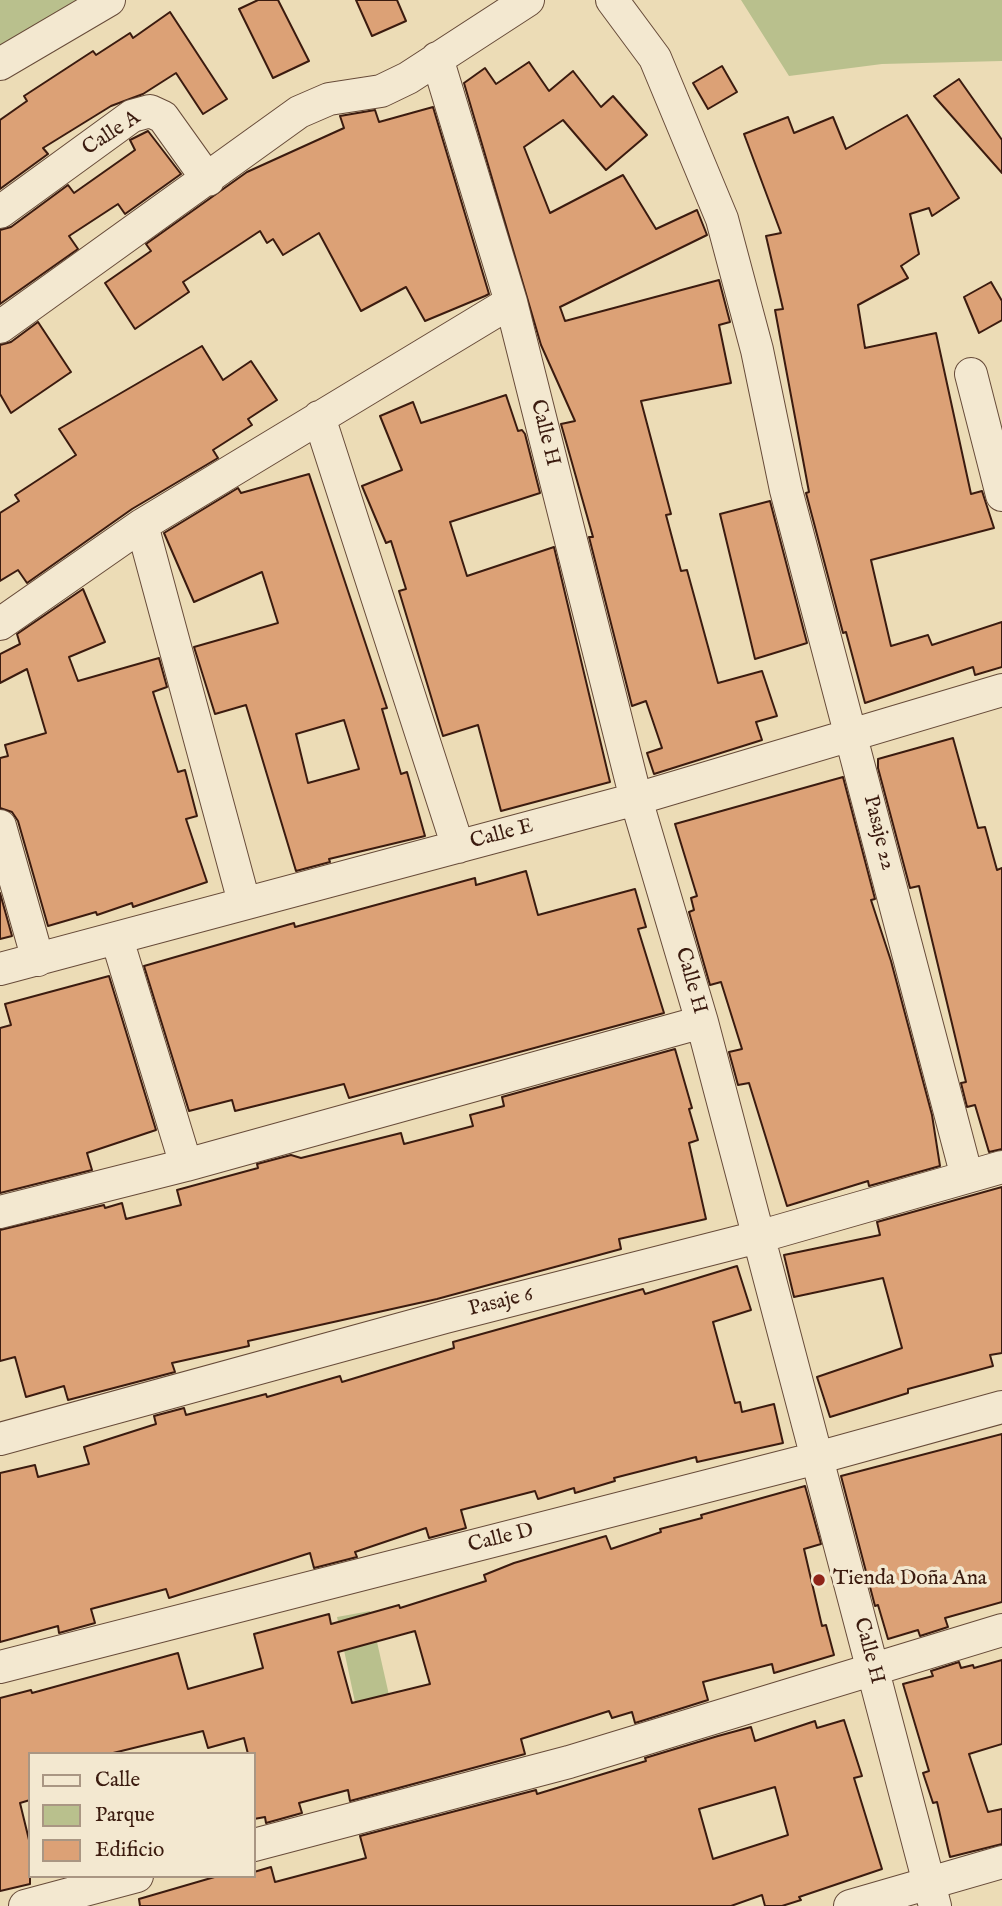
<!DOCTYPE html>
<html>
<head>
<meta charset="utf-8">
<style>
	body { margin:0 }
	#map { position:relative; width:1002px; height:1906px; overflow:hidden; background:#ecdcb6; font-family:"IM FELL English",serif }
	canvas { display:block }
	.legend { position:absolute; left:28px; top:1752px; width:228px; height:126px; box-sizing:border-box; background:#f3e8d0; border:2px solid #a99683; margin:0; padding:9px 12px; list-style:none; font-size:21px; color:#3b1b0f }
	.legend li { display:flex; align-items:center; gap:14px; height:35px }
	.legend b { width:35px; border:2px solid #a99683 }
</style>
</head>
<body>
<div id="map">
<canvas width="1002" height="1906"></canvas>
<ul class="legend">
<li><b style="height:9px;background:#f3e8d0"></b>Calle</li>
<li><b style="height:19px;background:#b9c08d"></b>Parque</li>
<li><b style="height:19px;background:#dca176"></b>Edificio</li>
</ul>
</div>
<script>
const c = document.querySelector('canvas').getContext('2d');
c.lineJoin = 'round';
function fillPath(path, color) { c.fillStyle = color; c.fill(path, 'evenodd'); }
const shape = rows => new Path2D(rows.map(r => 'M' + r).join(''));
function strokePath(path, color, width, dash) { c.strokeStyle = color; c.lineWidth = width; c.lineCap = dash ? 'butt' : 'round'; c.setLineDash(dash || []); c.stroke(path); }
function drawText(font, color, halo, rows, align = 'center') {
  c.font = font + ' "IM FELL English",serif'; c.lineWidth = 7; c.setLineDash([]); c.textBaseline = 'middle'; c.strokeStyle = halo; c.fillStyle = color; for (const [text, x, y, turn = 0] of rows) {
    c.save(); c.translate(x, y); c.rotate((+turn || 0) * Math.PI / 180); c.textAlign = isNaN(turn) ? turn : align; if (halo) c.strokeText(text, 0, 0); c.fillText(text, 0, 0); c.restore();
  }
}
const green = shape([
	[0,0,114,0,0,64],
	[741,0,1002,0,1002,61,882,64,789,76],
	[370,1611,389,1695,355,1702,337,1617]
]);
const building = shape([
	[258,0,278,0,309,61,273,78,239,9,258,0],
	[356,0,397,0,406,21,372,36,356,0],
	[170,12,227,99,203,114,176,73,143,94,111,106,43,148,48,154,0,189,0,120,27,101,24,96,93,51,96,55,130,33,133,38,170,12],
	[529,62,549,91,573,71,601,107,613,96,647,135,606,170,563,120,524,147,550,213,623,175,656,229,697,210,707,235,560,307,565,321,719,280,730,322,719,325,731,383,641,401,671,514,666,515,681,571,687,570,718,683,762,671,777,716,756,722,762,740,654,774,647,753,662,748,646,701,632,706,589,537,593,537,561,424,575,421,541,345,464,83,485,68,496,84,529,62],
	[722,66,737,92,708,109,693,83,722,66],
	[959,79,1002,140,1002,173,934,96,959,79],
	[433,107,489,294,485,296,425,321,406,287,361,311,319,233,283,255,273,239,267,243,260,231,183,282,189,292,135,329,105,283,151,251,146,244,247,172,344,128,340,116,375,110,379,122,433,107],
	[907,115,959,198,932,216,929,208,910,214,919,254,901,266,908,278,858,305,865,348,936,333,971,494,982,491,994,528,871,560,891,646,928,635,932,645,1002,622,1002,667,975,675,973,667,865,703,846,632,843,633,806,493,809,492,775,310,783,309,766,236,781,233,744,134,788,117,794,133,833,117,846,149,907,115],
	[148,131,181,174,125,214,118,204,69,236,78,249,0,304,0,230,11,227,68,185,74,193,135,150,130,140,148,131],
	[991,282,1002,301,1002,320,979,333,964,297,991,282],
	[38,322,71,372,11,413,0,394,0,345,11,342,38,322],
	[202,346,223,380,251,361,277,400,248,419,252,425,213,450,218,458,132,509,27,583,18,570,0,581,0,513,19,501,15,495,76,455,59,429,202,346],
	[506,395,518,431,522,430,525,434,540,493,450,522,467,576,554,547,610,782,501,811,478,725,443,736,399,591,406,589,391,541,386,543,362,486,402,470,380,416,413,402,421,423,506,395],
	[309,474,387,708,382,709,401,774,407,772,425,836,329,859,330,862,296,871,246,705,215,714,194,647,278,623,262,572,194,602,164,533,238,488,241,493,309,474],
	[344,720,359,769,308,783,296,734,344,720],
	[770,501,807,643,755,659,720,514,770,501],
	[83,589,105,642,69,657,78,681,159,658,167,687,153,692,178,772,185,770,197,816,186,819,207,882,133,907,132,903,97,915,96,912,48,926,18,821,12,812,0,808,0,758,8,756,5,745,46,733,27,669,0,683,0,654,20,644,17,634,83,589],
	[953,738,978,828,985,827,997,870,1002,868,1002,1149,989,1152,975,1105,967,1107,961,1083,966,1082,919,886,910,888,878,768,878,759,953,738],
	[843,777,875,899,871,900,891,961,932,1115,940,1166,869,1186,868,1181,787,1206,749,1083,738,1085,729,1052,742,1049,721,982,710,985,689,912,694,910,691,898,697,896,675,824,843,777],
	[526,871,538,915,635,889,646,927,638,929,664,1013,349,1098,344,1084,235,1111,232,1100,189,1111,144,966,294,923,295,927,475,878,476,885,526,871],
	[0,893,12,936,0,939,0,893],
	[109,976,156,1130,87,1153,92,1170,0,1193,0,1028,11,1025,5,1004,109,976],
	[675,1049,692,1108,689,1109,698,1140,689,1143,706,1219,619,1239,621,1249,437,1299,248,1341,249,1346,172,1363,175,1372,68,1400,64,1386,26,1397,15,1357,0,1361,0,1230,104,1205,105,1208,122,1203,126,1219,181,1205,177,1190,258,1168,257,1164,291,1155,301,1158,401,1133,404,1144,473,1126,470,1115,504,1106,502,1097,675,1049],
	[1002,1187,1002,1353,990,1355,993,1366,908,1389,908,1393,830,1417,817,1377,902,1348,883,1278,794,1297,784,1255,880,1235,877,1222,1002,1187],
	[737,1266,751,1310,713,1322,735,1403,740,1402,742,1412,774,1404,783,1443,697,1462,696,1457,614,1478,615,1481,575,1493,574,1488,538,1499,535,1491,461,1510,466,1528,429,1538,426,1528,355,1552,357,1557,314,1568,310,1553,169,1598,166,1589,91,1609,95,1623,59,1633,58,1626,0,1642,0,1473,35,1465,38,1477,89,1464,84,1447,156,1424,154,1416,184,1408,186,1415,266,1394,267,1397,340,1376,342,1382,454,1348,453,1342,643,1289,645,1294,737,1266],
	[1002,1434,1002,1602,945,1618,948,1627,920,1636,918,1630,888,1639,878,1605,875,1606,841,1476,1002,1434],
	[805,1486,821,1544,804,1549,822,1626,826,1625,834,1655,774,1673,772,1664,703,1682,708,1700,635,1723,632,1712,612,1718,609,1711,521,1739,525,1754,350,1801,348,1790,299,1803,302,1813,266,1823,265,1817,254,1819,254,1754,248,1754,244,1738,208,1748,203,1731,109,1754,30,1754,30,1800,20,1803,30,1844,30,1884,0,1891,0,1698,31,1690,32,1693,178,1653,188,1689,263,1668,254,1634,329,1614,331,1624,399,1605,400,1608,486,1581,484,1575,514,1563,606,1536,611,1549,661,1532,660,1529,702,1518,701,1515,805,1486],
	[415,1631,430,1684,352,1703,338,1652,415,1631],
	[1002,1660,1002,1744,969,1754,988,1812,1002,1809,1002,1844,950,1857,937,1802,933,1803,923,1773,929,1771,903,1684,933,1676,931,1671,959,1662,961,1668,973,1665,974,1668,1002,1660],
	[844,1720,862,1776,854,1778,882,1869,799,1897,801,1900,782,1906,765,1906,762,1895,731,1906,140,1906,139,1899,218,1876,254,1876,254,1872,271,1867,275,1882,366,1858,360,1836,536,1790,537,1794,646,1761,645,1758,718,1736,751,1727,755,1741,815,1721,817,1728,844,1720],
	[775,1787,788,1835,713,1859,699,1809,775,1787]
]);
const minor = shape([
	[612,0,655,58,722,219,757,350,786,490,967,1177],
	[437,58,511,302,636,799,702,1022,935,1906],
	[0,64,109,0],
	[0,212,132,116,150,111,163,117,208,180],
	[0,327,299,112,329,99,381,91,408,78,528,0],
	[971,374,1002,495],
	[319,417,458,847],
	[142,525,244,902],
	[0,624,142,525,511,302],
	[0,826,38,960],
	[117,939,186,1165],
	[0,969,636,799,1002,690],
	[0,1212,186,1165,702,1022],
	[0,1439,445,1317,758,1237,1002,1167],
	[0,1667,817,1458,1002,1407],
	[254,1845,569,1762,1002,1630],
	[25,1906,137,1876],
	[850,1906,1002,1862]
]);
const markers = [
	[819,1580,7,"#8f2418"]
];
const streetNames = [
	["Calle A",112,134,-33],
	["Calle H",544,433,76],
	["Pasaje 22",878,833,76],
	["Calle E",502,835,-15],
	["Calle H",690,981,74],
	["Pasaje 6",501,1303,-14],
	["Calle D",501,1539,-14],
	["Calle H",868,1651,75]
];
const poiNames = [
	["Tienda Doña Ana",833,1580]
];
fillPath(green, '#b9c08d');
fillPath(building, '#dca176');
strokePath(building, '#3b1b0f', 2);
strokePath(minor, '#674b39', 34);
strokePath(minor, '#f3e8d0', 32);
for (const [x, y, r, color] of markers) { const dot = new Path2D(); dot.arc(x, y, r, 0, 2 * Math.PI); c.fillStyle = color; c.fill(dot); strokePath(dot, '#f3e8d0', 2.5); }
drawText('21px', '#3b1b0f', '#f3e8d0', streetNames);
drawText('21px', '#3b1b0f', '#f3e8d0', poiNames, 'left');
</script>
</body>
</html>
